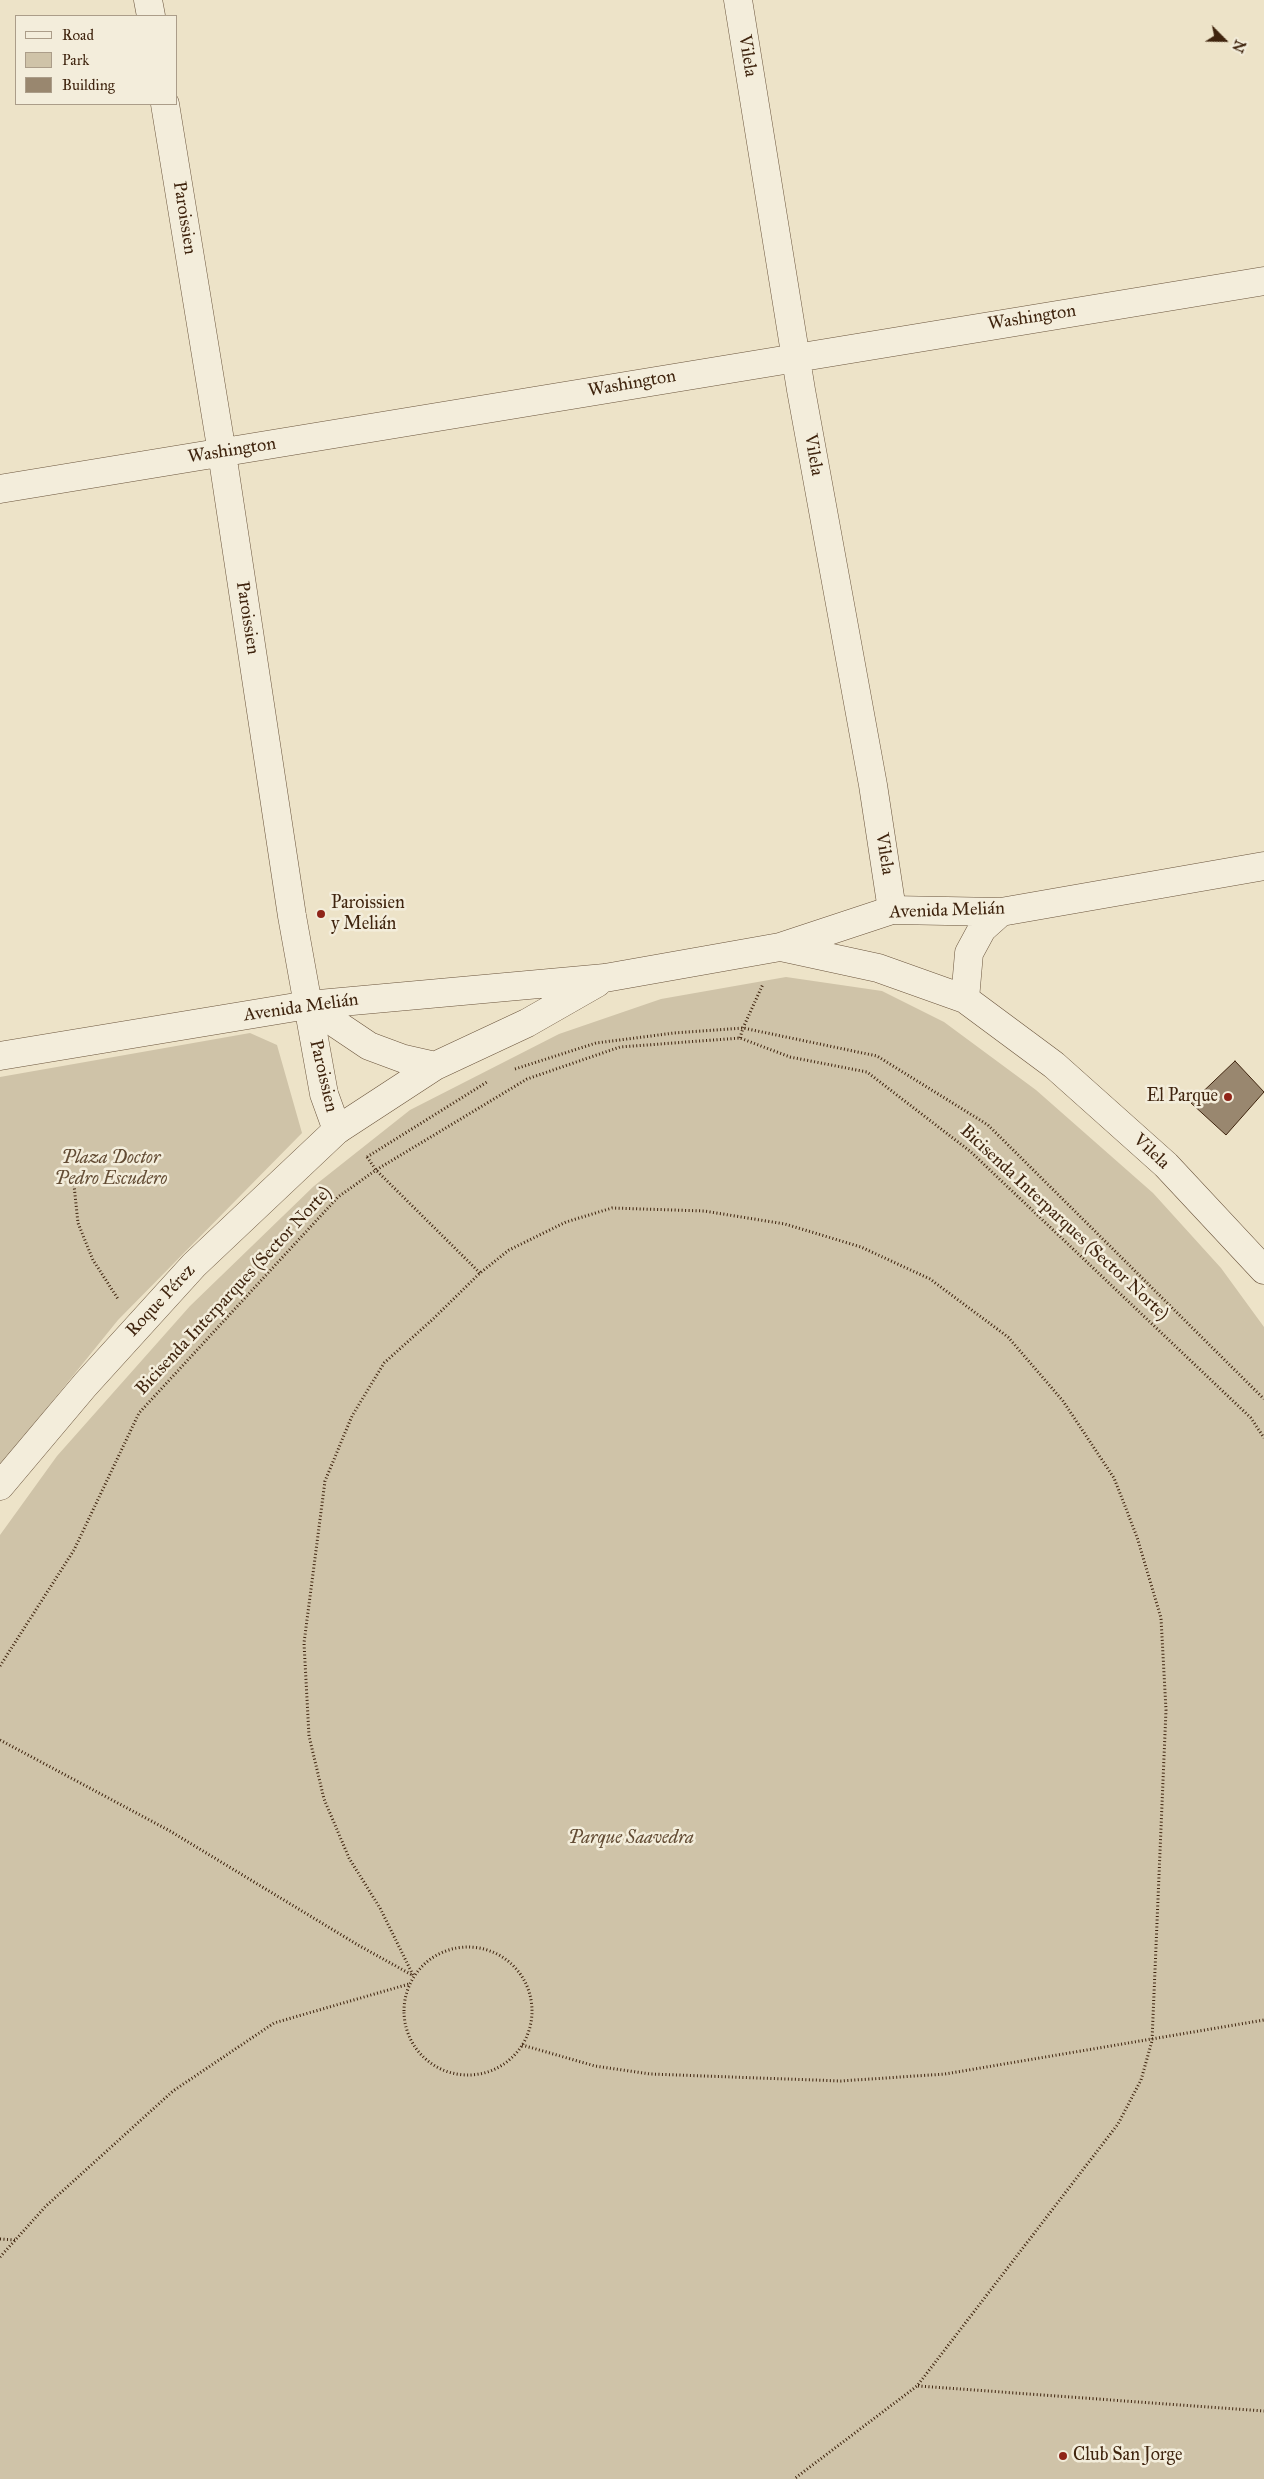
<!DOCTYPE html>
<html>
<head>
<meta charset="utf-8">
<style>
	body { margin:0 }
	#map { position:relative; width:1264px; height:2479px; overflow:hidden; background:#ede3c8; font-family:"IM FELL Great Primer",serif }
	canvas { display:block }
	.legend { position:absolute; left:15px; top:15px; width:162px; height:90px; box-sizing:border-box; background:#f3eddb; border:1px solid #ab9d89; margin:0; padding:6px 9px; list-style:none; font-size:15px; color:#3f240e }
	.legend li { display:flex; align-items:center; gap:10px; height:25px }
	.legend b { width:25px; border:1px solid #ab9d89 }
	.north { position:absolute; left:1199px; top:15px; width:50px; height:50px; -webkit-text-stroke:4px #f3eddb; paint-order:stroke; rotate:113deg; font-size:14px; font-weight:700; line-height:20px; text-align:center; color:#3f240e }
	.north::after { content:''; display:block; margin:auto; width:18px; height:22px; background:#3f240e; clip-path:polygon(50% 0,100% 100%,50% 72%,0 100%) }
</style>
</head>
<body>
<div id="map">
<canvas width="1264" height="2479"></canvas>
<ul class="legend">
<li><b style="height:6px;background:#f3eddb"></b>Road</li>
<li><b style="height:14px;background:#cfc3a8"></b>Park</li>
<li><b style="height:14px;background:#99876f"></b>Building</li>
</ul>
<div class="north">N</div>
</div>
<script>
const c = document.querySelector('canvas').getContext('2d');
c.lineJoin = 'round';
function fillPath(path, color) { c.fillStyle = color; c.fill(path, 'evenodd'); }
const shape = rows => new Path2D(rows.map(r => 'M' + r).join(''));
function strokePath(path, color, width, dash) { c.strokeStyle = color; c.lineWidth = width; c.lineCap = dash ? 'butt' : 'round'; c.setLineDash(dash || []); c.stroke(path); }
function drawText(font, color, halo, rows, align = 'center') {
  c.font = font + ' "IM FELL Great Primer",serif'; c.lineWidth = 5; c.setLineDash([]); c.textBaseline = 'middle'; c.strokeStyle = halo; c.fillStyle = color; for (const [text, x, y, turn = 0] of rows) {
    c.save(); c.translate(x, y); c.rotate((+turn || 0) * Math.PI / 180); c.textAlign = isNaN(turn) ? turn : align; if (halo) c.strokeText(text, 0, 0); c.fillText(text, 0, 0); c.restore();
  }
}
const green = shape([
	[786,977,882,991,944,1022,1036,1090,1153,1193,1221,1268,1264,1327,1264,2479,0,2479,0,1535,57,1456,190,1306,314,1186,410,1110,559,1034,661,999],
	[250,1033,277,1045,302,1133,118,1320,0,1466,0,1077]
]);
const building = shape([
	[1235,1061,1264,1092,1226,1135,1191,1103,1235,1061]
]);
const path = shape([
	[740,1038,743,1028,763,984],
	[515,1069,596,1043,674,1033,743,1028,877,1056,988,1125,1264,1399],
	[367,1157,487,1082],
	[367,1157,376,1170,480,1273],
	[74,1185,78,1223,93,1260,118,1299],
	[0,1666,74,1550,139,1413,338,1197,376,1170,527,1079,620,1047,740,1038,790,1057,867,1072,971,1152,1251,1418,1264,1438],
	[0,1740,170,1831,358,1945,412,1975],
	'404 2011a64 64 0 1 1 128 0a64 64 0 1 1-128 0Z',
	[413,1975,380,1908,349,1858,324,1799,309,1736,304,1643,325,1481,352,1416,384,1363,432,1320,480,1273,509,1250,566,1222,612,1208,704,1211,785,1224,861,1247,930,1279,1008,1337,1063,1401,1114,1478,1137,1537,1161,1618,1166,1710,1152,2041,1141,2080,1118,2124,917,2386,794,2479],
	[522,2045,595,2066,650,2074,841,2081,945,2074,1264,2020],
	[0,2239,15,2240],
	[0,2257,46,2206,173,2091,274,2023,409,1984],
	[918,2386,1264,2411]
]);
const minor = shape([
	[148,0,151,16],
	[738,0,801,390,873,785,892,910],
	[165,104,222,453,292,916,324,1094,337,1130],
	[0,489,1264,281]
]);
const tertiary = shape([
	[781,947,878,968,965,999,1054,1065,1166,1165,1264,1270],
	[965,999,969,953,982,929,1001,912],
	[308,1005,369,1046,404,1059,435,1066],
	[0,1056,308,1005,605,978,780,947,892,910,1001,912,1264,866],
	[0,1486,85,1385,194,1265,337,1130,435,1066,527,1023,597,983]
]);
const markers = [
	[321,914,5,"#8f2418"],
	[1228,1097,5,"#8f2418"],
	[1063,2456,5,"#8f2418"]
];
const streetNames = [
	["Vilela",747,56,81],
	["Paroissien",184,218,81],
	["Washington",1032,318,-9],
	["Washington",632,384,-10],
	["Washington",232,451,-9],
	["Vilela",813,455,80],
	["Paroissien",247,618,81],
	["Vilela",884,854,81],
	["Avenida Melián",947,911,-2],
	["Avenida Melián",301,1008,-8],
	["Paroissien",323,1076,77],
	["Vilela",1151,1152,43],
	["Bicisenda Interparques (Sector Norte)",1064,1223,43],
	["Bicisenda Interparques (Sector Norte)",234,1291,-47],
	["Roque Pérez",161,1301,-47]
];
const poiNames = [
	["Paroissien",331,904],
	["y Melián",331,925],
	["El Parque",1218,1097,"right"],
	["Club San Jorge",1073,2456]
];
const parkNames = [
	["Plaza Doctor",111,1159],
	["Pedro Escudero",111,1180],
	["Parque Saavedra",631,1839]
];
fillPath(green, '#cfc3a8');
fillPath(building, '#99876f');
strokePath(building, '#3f240e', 1);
strokePath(minor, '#6a543c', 29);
strokePath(tertiary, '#6a543c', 29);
strokePath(path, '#3f240e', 3, [1, 2.5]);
strokePath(minor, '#f3eddb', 28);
strokePath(tertiary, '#f3eddb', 28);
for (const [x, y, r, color] of markers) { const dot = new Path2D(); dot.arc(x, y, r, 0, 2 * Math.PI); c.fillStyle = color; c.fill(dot); strokePath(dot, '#f3eddb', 2); }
drawText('18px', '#3f240e', '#f3eddb', streetNames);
drawText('18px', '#3f240e', '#f3eddb', poiNames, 'left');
drawText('italic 18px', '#634c34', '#f3eddb', parkNames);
</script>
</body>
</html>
